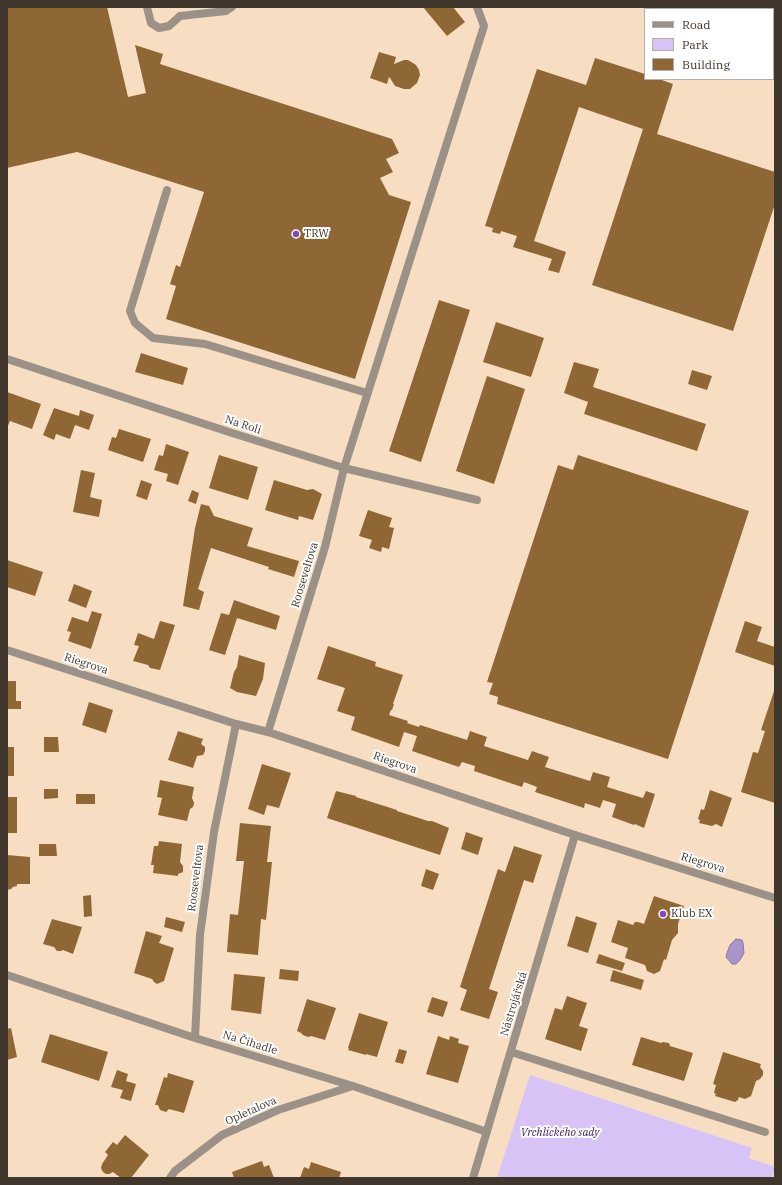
<!DOCTYPE html>
<html>
<head>
<meta charset="utf-8">
<style>
	body { margin:0 }
	#map { position:relative; width:782px; height:1185px; overflow:hidden; background:#f7dec2; font-family:"IBM Plex Serif",serif }
	canvas { display:block }
	.frame { position:absolute; inset:0; border:8px solid #40362b; pointer-events:none }
	.legend { position:absolute; left:644px; top:8px; width:130px; height:72px; box-sizing:border-box; background:#fff; border:1px solid #b3afaa; margin:0; padding:5px 7px; list-style:none; font-size:12px; color:#40362b }
	.legend li { display:flex; align-items:center; gap:8px; height:20px }
	.legend b { width:20px; border:1px solid #b3afaa }
</style>
</head>
<body>
<div id="map">
<canvas width="782" height="1185"></canvas>
<div class="frame"></div>
<ul class="legend">
<li><b style="height:5px;background:#9b9186"></b>Road</li>
<li><b style="height:11px;background:#d8c3f7"></b>Park</li>
<li><b style="height:11px;background:#8f6734"></b>Building</li>
</ul>
</div>
<script>
const c = document.querySelector('canvas').getContext('2d');
c.lineJoin = 'round';
function fillPath(path, color) { c.fillStyle = color; c.fill(path, 'evenodd'); }
const shape = rows => new Path2D(rows.map(r => 'M' + r).join(''));
function strokePath(path, color, width, dash) { c.strokeStyle = color; c.lineWidth = width; c.lineCap = dash ? 'butt' : 'round'; c.setLineDash(dash || []); c.stroke(path); }
function drawText(font, color, halo, rows, align = 'center') {
  c.font = font + ' "IBM Plex Serif",serif'; c.lineWidth = 4; c.setLineDash([]); c.textBaseline = 'middle'; c.strokeStyle = halo; c.fillStyle = color; for (const [text, x, y, turn = 0] of rows) {
    c.save(); c.translate(x, y); c.rotate((+turn || 0) * Math.PI / 180); c.textAlign = isNaN(turn) ? turn : align; if (halo) c.strokeText(text, 0, 0); c.fillText(text, 0, 0); c.restore();
  }
}
const green = shape([
	[530,1075,752,1148,749,1158,775,1167,772,1178,497,1178]
]);
const water = shape([
	[736,939,742,940,743,943,744,953,740,960,736,964,732,964,726,957,727,953,730,945,736,939]
]);
const building = shape([
	[7,7,107,7,128,97,146,93,135,45,163,54,160,64,392,139,399,153,386,159,393,172,380,178,389,195,411,202,355,379,166,319,176,286,170,284,176,265,180,267,204,192,77,152,7,168],
	[423,7,453,7,465,22,447,36],
	[379,52,396,57,394,64,404,60,408,60,416,65,419,70,420,75,417,83,410,89,404,89,395,86,390,78,389,77,387,84,370,78],
	[595,58,645,74,645,79,659,79,673,84,657,134,775,172,775,204,733,331,592,285,643,129,579,107,534,241,566,252,559,273,548,270,552,259,513,247,517,236,501,231,500,234,492,232,493,228,485,226,537,69,586,85],
	[439,300,470,310,421,462,389,451],
	[496,322,544,338,531,377,483,362],
	[141,353,188,368,183,385,135,372],
	[574,362,599,369,593,387,706,424,697,451,584,414,588,402,564,393],
	[692,370,712,376,707,390,688,384],
	[487,376,525,389,494,484,456,471],
	[7,392,41,404,32,429,10,421,7,428],
	[54,408,79,416,80,410,94,415,89,430,75,425,70,439,56,434,54,440,43,435],
	[119,429,151,439,143,462,108,450,112,437,116,438],
	[166,444,189,452,178,485,166,481,168,474,154,470,159,455,163,456],
	[219,455,258,467,248,500,209,488],
	[578,455,749,511,668,759,497,704,498,697,489,694,493,683,487,682,558,465,573,470],
	[81,470,95,473,90,497,102,500,99,517,73,512],
	[141,480,152,484,147,500,136,496],
	[274,480,307,490,313,489,322,494,313,520,299,516,298,520,265,510],
	[192,490,199,493,196,504,188,501],
	[201,504,209,506,214,516,253,528,247,546,299,561,294,577,268,569,269,567,211,548,198,589,204,592,199,610,183,606,195,528],
	[368,510,392,518,389,527,394,528,389,549,382,547,381,552,369,548,372,540,359,536],
	[7,560,43,572,35,596,7,587],
	[74,584,92,591,86,608,68,601],
	[234,600,280,616,276,630,237,618,225,655,209,650,221,613,229,615],
	[92,611,102,614,91,649,68,641,71,632,67,631,72,617,88,622],
	[160,621,175,625,160,670,150,668,148,665,133,661,139,646,134,645,138,633,154,639],
	[745,621,762,627,757,641,775,647,775,666,735,652],
	[328,646,376,662,375,666,403,675,393,704,394,704,392,710,391,710,389,715,408,721,407,723,419,727,420,725,467,740,470,731,487,737,484,746,528,760,532,751,549,757,545,767,590,781,593,772,610,777,607,787,643,798,646,791,655,794,644,828,635,824,634,825,612,817,616,804,603,800,600,808,585,803,584,808,535,792,537,787,524,782,522,787,474,771,475,766,462,762,459,767,412,751,417,736,404,732,399,747,351,730,355,717,337,711,345,688,317,679],
	[239,655,265,663,263,679,256,696,237,692,230,688,234,672,237,667],
	[7,681,16,681,16,701,21,701,21,709,7,709],
	[775,688,775,803,741,792,753,752,758,753,765,731,761,730],
	[89,702,113,710,106,733,82,725],
	[178,731,203,739,201,744,205,747,205,751,203,755,197,756,193,768,168,760],
	[44,737,58,737,59,752,44,752],
	[7,747,14,747,14,776,7,776],
	[262,764,291,773,279,808,267,805,264,815,248,809],
	[160,780,194,787,192,798,194,803,193,807,190,809,187,821,158,815,162,798,157,797],
	[44,789,58,789,58,798,44,799],
	[710,790,732,798,722,827,716,824,712,826,699,823,700,820,698,819,701,809,704,810],
	[336,791,356,796,356,797,397,810,397,811,428,821,432,821,449,828,440,855,327,818],
	[76,794,95,794,95,804,76,804],
	[7,797,17,797,17,833,7,833],
	[240,823,271,826,267,862,272,862,266,920,261,919,258,955,227,952,230,914,238,915,244,861,236,861],
	[466,832,483,838,478,855,461,849],
	[159,841,182,844,180,862,183,866,183,872,178,874,178,876,153,873,154,865,151,865,154,846,158,846],
	[39,844,56,844,57,856,39,856],
	[514,846,542,855,533,883,524,880,489,989,498,992,489,1019,460,1010,467,990,460,987,498,869,505,872],
	[7,855,30,857,30,884,17,884,17,886,13,887,11,889,7,890],
	[426,869,439,874,433,890,421,886],
	[91,895,92,916,84,917,83,896],
	[654,896,684,906,678,924,678,933,672,940,666,960,664,959,660,971,654,974,647,971,645,965,625,958,628,948,611,942,618,920,633,925,635,922,638,922,644,924],
	[576,916,597,923,588,953,567,946],
	[166,917,185,922,182,932,164,927],
	[52,919,82,927,73,954,63,950,61,951,57,951,54,947,43,944],
	[146,931,162,936,159,943,174,948,164,981,157,984,154,982,152,979,134,973],
	[599,954,625,963,622,971,596,963],
	[280,969,299,971,298,981,279,979],
	[613,970,644,980,641,990,610,981],
	[234,974,265,977,261,1014,231,1010],
	[567,996,587,1003,579,1026,588,1029,581,1051,545,1039,555,1008,562,1010],
	[432,997,448,1002,443,1017,427,1012],
	[307,999,336,1008,325,1040,311,1036,308,1037,303,1035,301,1033,297,1031],
	[359,1013,388,1022,377,1057,366,1054,366,1055,348,1050,349,1048,348,1048],
	[11,1028,17,1057,7,1060,7,1029],
	[50,1034,108,1052,99,1081,41,1062],
	[438,1036,449,1040,450,1036,459,1039,458,1043,469,1046,458,1083,426,1074],
	[641,1037,661,1043,663,1042,669,1043,670,1046,693,1053,684,1081,632,1065],
	[399,1049,407,1051,403,1064,395,1062],
	[723,1052,761,1064,760,1067,763,1071,763,1075,760,1079,756,1081,751,1096,745,1099,739,1097,738,1100,735,1102,715,1096,716,1094,714,1093,716,1085,713,1084],
	[117,1070,128,1074,126,1081,136,1084,131,1101,120,1098,123,1090,111,1087],
	[168,1073,194,1081,184,1113,169,1109,166,1112,160,1110,158,1105,155,1105,164,1077,167,1078],
	[125,1135,149,1155,131,1178,121,1178,113,1172,109,1174,106,1174,103,1172,101,1168,102,1164,108,1155,105,1152,113,1142,117,1145],
	[262,1161,264,1167,269,1165,274,1178,234,1178,232,1172],
	[311,1162,341,1172,339,1178,300,1178,304,1167,309,1169]
]);
const service = shape([
	[147,7,151,23,159,28,169,26,180,16,226,11,232,7],
	[167,190,130,311,135,323,153,338,205,344,367,393],
	[344,468,484,26,477,7]
]);
const minor = shape([
	[658,7,664,9],
	[695,7,696,9],
	[773,45,775,45],
	[7,359,229,432,344,468,477,500],
	[268,732,325,547,344,468],
	[7,975,195,1038,353,1086,487,1132],
	[195,1038,200,935,214,832,236,724],
	[511,1052,765,1132],
	[170,1178,175,1171,222,1135,278,1110,353,1086],
	[473,1178,575,835]
]);
const tertiary = shape([
	[7,650,236,724,268,732,575,835,775,898]
]);
const markers = [
	[296,234,4,"#8248be"],
	[663,914,4,"#8248be"]
];
const poiNames = [
	["TRW",304,234],
	["Klub EX",671,914]
];
const streetNames = [
	["Na Roli",243,425,18],
	["Rooseveltova",305,575,-73],
	["Riegrova",86,664,18],
	["Riegrova",395,763,19],
	["Riegrova",703,863,17],
	["Rooseveltova",196,878,-83],
	["Nástrojářská",514,1004,-73],
	["Na Čihadle",250,1043,17],
	["Opletalova",251,1111,-24]
];
const parkNames = [
	["Vrchlického sady",560,1133]
];
fillPath(green, '#d8c3f7');
fillPath(water, '#ab93cc');
strokePath(water, '#8b779c', 1);
fillPath(building, '#8f6734');
strokePath(service, '#9b9186', 8);
strokePath(minor, '#9b9186', 8);
strokePath(tertiary, '#9b9186', 8);
for (const [x, y, r, color] of markers) { const dot = new Path2D(); dot.arc(x, y, r, 0, 2 * Math.PI); c.fillStyle = color; c.fill(dot); strokePath(dot, '#fff', 1.5); }
drawText('11px', '#40362b', '#fff', poiNames, 'left');
drawText('11px', '#40362b', '#fff', streetNames);
drawText('italic 11px', '#381558', '#fff', parkNames);
</script>
</body>
</html>
